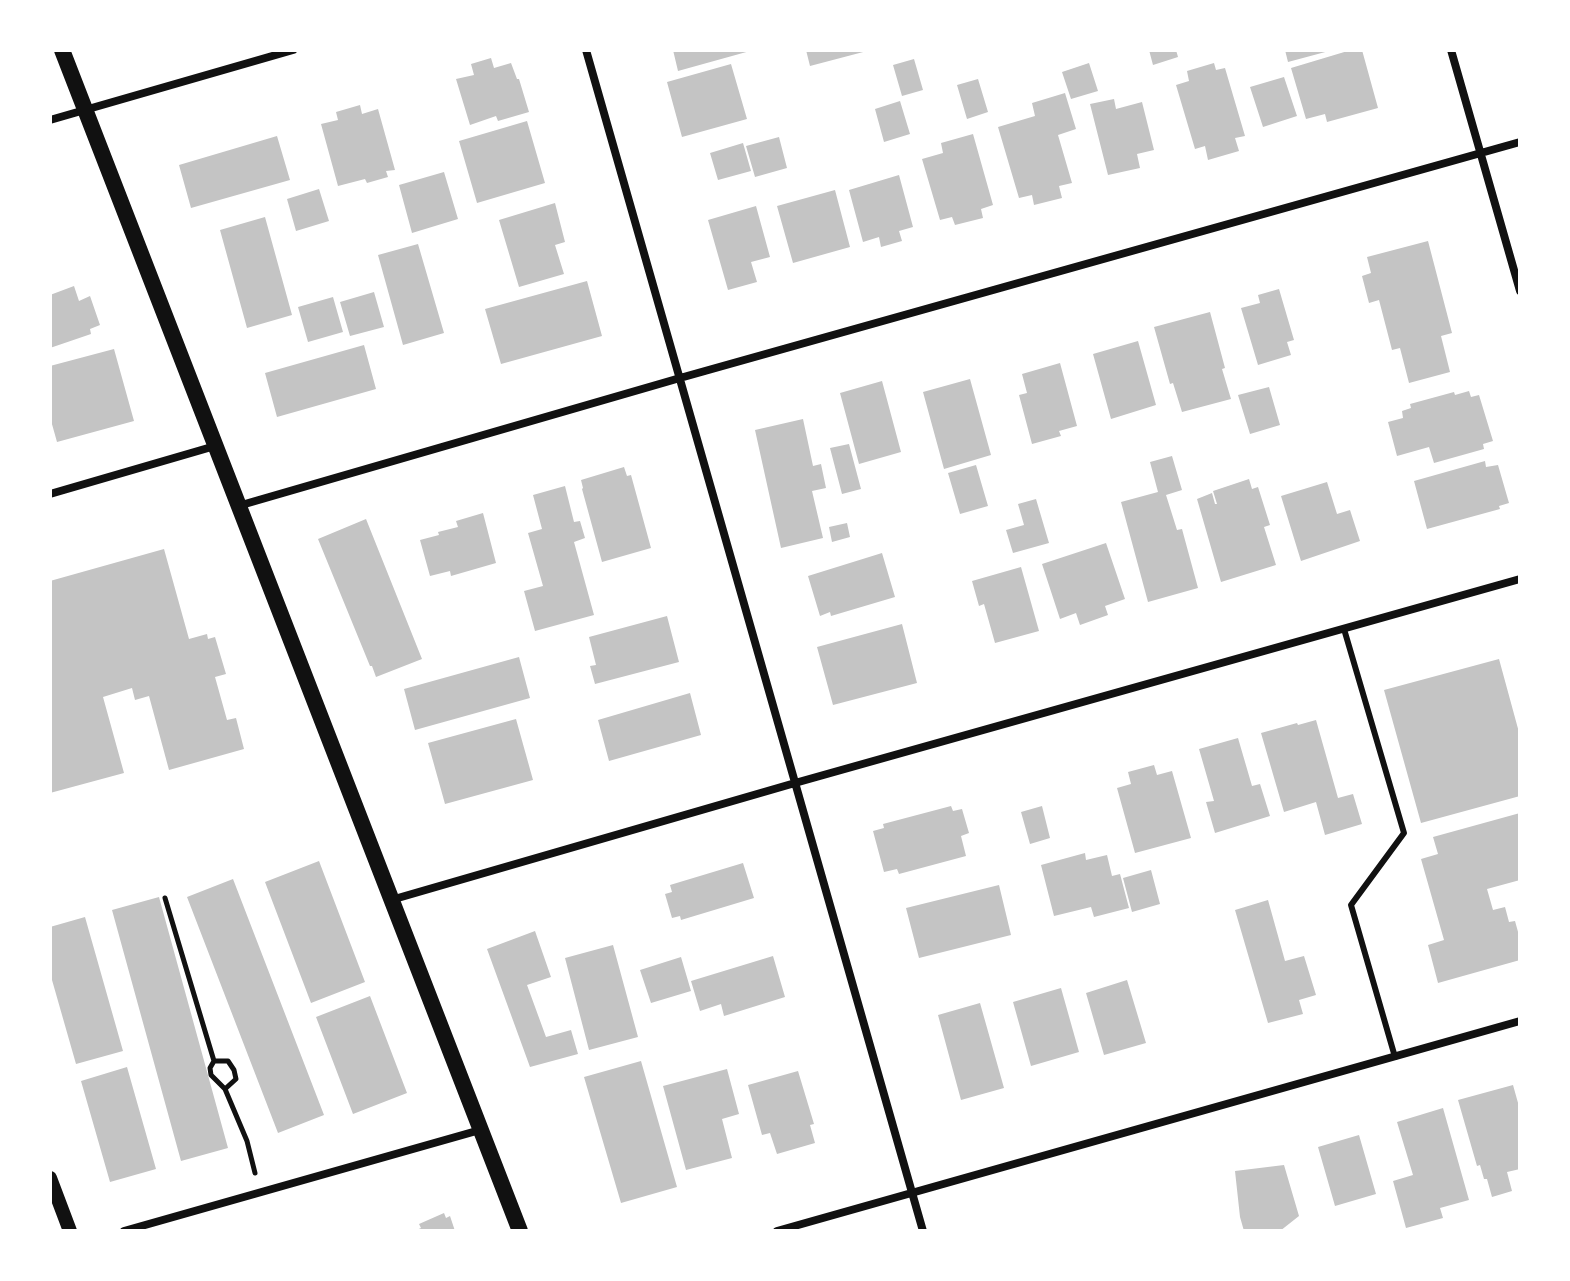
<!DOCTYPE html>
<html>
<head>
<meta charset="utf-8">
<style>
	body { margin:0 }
	#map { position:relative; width:1570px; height:1281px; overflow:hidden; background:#fff; font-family:"DM Sans",sans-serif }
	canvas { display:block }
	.frame { position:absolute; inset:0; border:52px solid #fff; pointer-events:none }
</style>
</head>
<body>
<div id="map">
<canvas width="1570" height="1281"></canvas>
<div class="frame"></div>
</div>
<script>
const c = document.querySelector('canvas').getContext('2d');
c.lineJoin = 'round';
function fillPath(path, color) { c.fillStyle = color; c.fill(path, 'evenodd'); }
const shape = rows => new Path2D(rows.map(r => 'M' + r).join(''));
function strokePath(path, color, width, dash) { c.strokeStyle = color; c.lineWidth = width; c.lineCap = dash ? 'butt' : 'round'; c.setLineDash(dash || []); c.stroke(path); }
const building = shape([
	[673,50,750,50,750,51,678,71],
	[806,50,867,50,867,51,810,66],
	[1149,50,1176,50,1178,57,1153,65],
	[1285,50,1329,50,1329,51,1288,62],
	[1351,50,1362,50,1378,108,1327,122,1325,114,1306,119,1291,68],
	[491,58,494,68,511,63,517,79,519,79,529,112,498,121,496,116,470,125,456,79,474,75,471,64],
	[914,59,923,90,902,96,893,65],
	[1089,63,1098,91,1071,99,1062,72],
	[1214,63,1216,70,1225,68,1245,136,1235,138,1239,151,1208,160,1205,146,1195,149,1176,85,1189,81,1187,71],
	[731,64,747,119,682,137,667,82],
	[1284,77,1297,116,1263,127,1250,87],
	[978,79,988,112,967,119,957,85],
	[1065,93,1076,129,1058,135,1072,183,1059,186,1062,198,1034,205,1032,195,1019,198,998,127,1035,116,1032,103],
	[1114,99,1116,109,1142,102,1154,150,1137,154,1140,168,1108,175,1090,104],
	[900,101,910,134,884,142,875,109],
	[360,105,362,114,378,109,395,170,386,171,388,177,367,183,365,179,338,186,321,124,338,120,336,112],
	[527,121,545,183,477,203,459,141],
	[973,134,993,205,981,209,983,218,955,225,952,217,940,220,922,159,943,153,941,143],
	[277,136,290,180,191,208,179,165],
	[779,137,787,168,755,177,746,146],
	[743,143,751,171,718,180,710,153],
	[444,172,458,219,412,233,399,185],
	[899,175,913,227,899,231,902,241,881,247,879,237,863,242,849,190],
	[319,189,329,221,296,231,287,199],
	[835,190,850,247,793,263,777,206],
	[555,203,565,242,555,245,564,274,519,287,499,220],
	[756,206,770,257,751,262,757,282,728,290,708,220],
	[265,217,292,315,247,328,220,230],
	[1428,241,1452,333,1441,336,1450,372,1409,383,1400,348,1392,350,1379,300,1369,303,1362,276,1371,273,1367,257],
	[418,244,444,333,403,345,378,255],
	[587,281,602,336,501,364,485,309],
	[74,286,79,301,90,296,100,325,90,329,91,334,50,348,50,295],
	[1279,289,1294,340,1287,342,1291,355,1258,365,1241,308,1260,303,1258,295],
	[374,292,384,327,350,336,340,302],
	[333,297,343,332,308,342,298,307],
	[1210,312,1225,368,1222,369,1231,399,1182,412,1173,383,1170,384,1154,327],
	[1138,341,1156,405,1111,419,1093,354],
	[364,345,376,389,277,417,265,373],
	[114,349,134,421,57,442,50,417,50,366],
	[1060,363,1077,426,1059,431,1061,436,1032,444,1019,395,1027,393,1022,374],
	[970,379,991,455,944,469,923,392],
	[882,381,901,452,859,464,840,393],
	[1269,387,1280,425,1250,434,1238,395],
	[1469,391,1471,397,1479,395,1493,441,1483,444,1484,449,1434,463,1429,447,1397,456,1388,422,1403,418,1402,411,1411,408,1410,404,1454,392,1455,395],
	[803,419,813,466,821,464,826,488,812,491,823,538,781,548,755,430],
	[849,444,861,489,842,494,830,448],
	[1172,456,1182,490,1166,495,1177,530,1182,529,1198,588,1148,602,1121,502,1158,492,1150,462],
	[1485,461,1486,467,1498,465,1509,503,1499,506,1500,509,1427,529,1414,481],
	[976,465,988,506,960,514,948,473],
	[624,467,627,476,631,475,651,548,602,562,582,489,583,488,581,480],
	[1249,479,1252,489,1258,487,1270,525,1264,527,1276,565,1221,582,1197,499,1212,493,1215,504,1217,504,1213,491],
	[1327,482,1337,514,1350,510,1360,541,1301,561,1281,496],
	[565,486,574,522,580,521,585,538,574,542,594,615,535,631,524,591,543,586,528,533,542,529,533,495],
	[1036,499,1049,543,1013,553,1006,530,1024,525,1018,504],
	[483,513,496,563,451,576,450,571,430,576,420,540,439,535,438,532,458,527,456,521],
	[366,519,422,659,376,677,372,666,370,666,318,539],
	[847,523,850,537,832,542,829,527],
	[1106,543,1125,599,1105,606,1108,615,1080,625,1076,613,1060,619,1042,564],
	[164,549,189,639,207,634,208,639,215,637,226,674,215,677,227,720,236,718,244,749,169,770,149,696,135,700,132,688,103,697,124,773,50,793,50,581],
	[882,553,895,597,831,616,830,612,820,616,808,576],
	[1021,567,1039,631,995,643,984,604,979,606,972,581],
	[667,616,679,662,595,684,590,666,596,665,589,637],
	[902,624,917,683,833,705,817,647],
	[519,657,530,698,415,730,404,689],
	[1499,659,1520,736,1520,796,1421,823,1384,690],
	[690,693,701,735,609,761,598,720],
	[516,719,533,780,445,804,428,743],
	[1316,720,1338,798,1353,794,1362,824,1325,835,1316,802,1284,812,1261,733,1297,723,1298,725],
	[1238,738,1252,786,1260,784,1270,816,1215,833,1206,802,1214,801,1199,749],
	[1154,765,1157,775,1172,771,1191,838,1135,853,1117,788,1131,784,1128,772],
	[951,806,953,811,962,809,969,833,961,836,966,856,899,874,897,869,884,872,873,831,884,828,883,824],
	[1042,806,1050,838,1030,844,1021,812],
	[1520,813,1520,880,1487,889,1493,910,1505,907,1509,922,1515,921,1520,939,1520,960,1438,983,1428,945,1444,940,1421,859,1438,854,1433,837],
	[1085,853,1086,860,1107,855,1112,876,1120,874,1129,908,1094,917,1091,907,1054,916,1041,865],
	[319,861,365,982,311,1003,265,882],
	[743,863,754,898,681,920,680,916,672,918,665,894,672,892,670,885],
	[1151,870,1160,904,1132,912,1123,878],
	[233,879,324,1115,278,1133,187,897],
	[999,885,1011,935,919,958,906,908],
	[159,897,228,1148,181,1161,112,910],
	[1268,900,1285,961,1304,956,1316,995,1299,1000,1303,1014,1268,1023,1235,910],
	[85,917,123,1051,76,1064,50,973,50,927],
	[535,931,551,977,527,985,546,1037,571,1030,578,1054,530,1067,487,949],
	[613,945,638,1037,589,1050,565,958],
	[773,956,785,997,724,1016,721,1004,700,1011,691,981],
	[681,957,691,991,651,1003,640,970],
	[1127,980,1146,1043,1104,1055,1086,993],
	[1061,988,1079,1052,1031,1066,1013,1002],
	[370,996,407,1093,353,1114,316,1017],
	[980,1003,1004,1088,961,1100,938,1015],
	[641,1061,677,1187,621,1203,584,1077],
	[127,1067,156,1169,110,1182,81,1081],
	[727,1069,739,1114,722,1119,732,1158,686,1170,663,1086],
	[798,1071,814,1124,810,1125,815,1143,777,1154,770,1133,762,1135,748,1085],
	[1513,1085,1520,1110,1520,1169,1507,1172,1512,1191,1492,1197,1487,1179,1484,1179,1480,1165,1477,1166,1458,1100],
	[1443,1108,1469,1200,1440,1208,1443,1218,1406,1228,1393,1181,1413,1175,1397,1122],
	[1359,1135,1376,1194,1335,1206,1318,1147],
	[1284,1165,1299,1216,1280,1231,1244,1231,1240,1217,1235,1171],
	[444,1213,446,1218,450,1216,455,1231,414,1231,421,1228,419,1224]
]);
const path = shape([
	[165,898,214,1061],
	[225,1089,236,1079,234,1070,228,1061,214,1061,210,1068,211,1075,225,1089,247,1141,255,1173]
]);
const service = shape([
	[1344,629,1404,833,1351,905,1395,1057]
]);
const minor = shape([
	[586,50,923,1231],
	[1451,50,1520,291],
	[50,120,293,50],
	[50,494,215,446],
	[238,506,680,378,1520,142],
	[391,900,795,783,1520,579],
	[124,1231,480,1130],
	[777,1231,1520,1021]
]);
const tertiary = shape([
	[50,1178,70,1231]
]);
const secondary = shape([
	[62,50,520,1231]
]);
fillPath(building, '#c4c4c4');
strokePath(path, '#111', 5);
strokePath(service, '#111', 6);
strokePath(minor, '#111', 8);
strokePath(tertiary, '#111', 14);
strokePath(secondary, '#111', 16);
</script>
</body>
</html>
